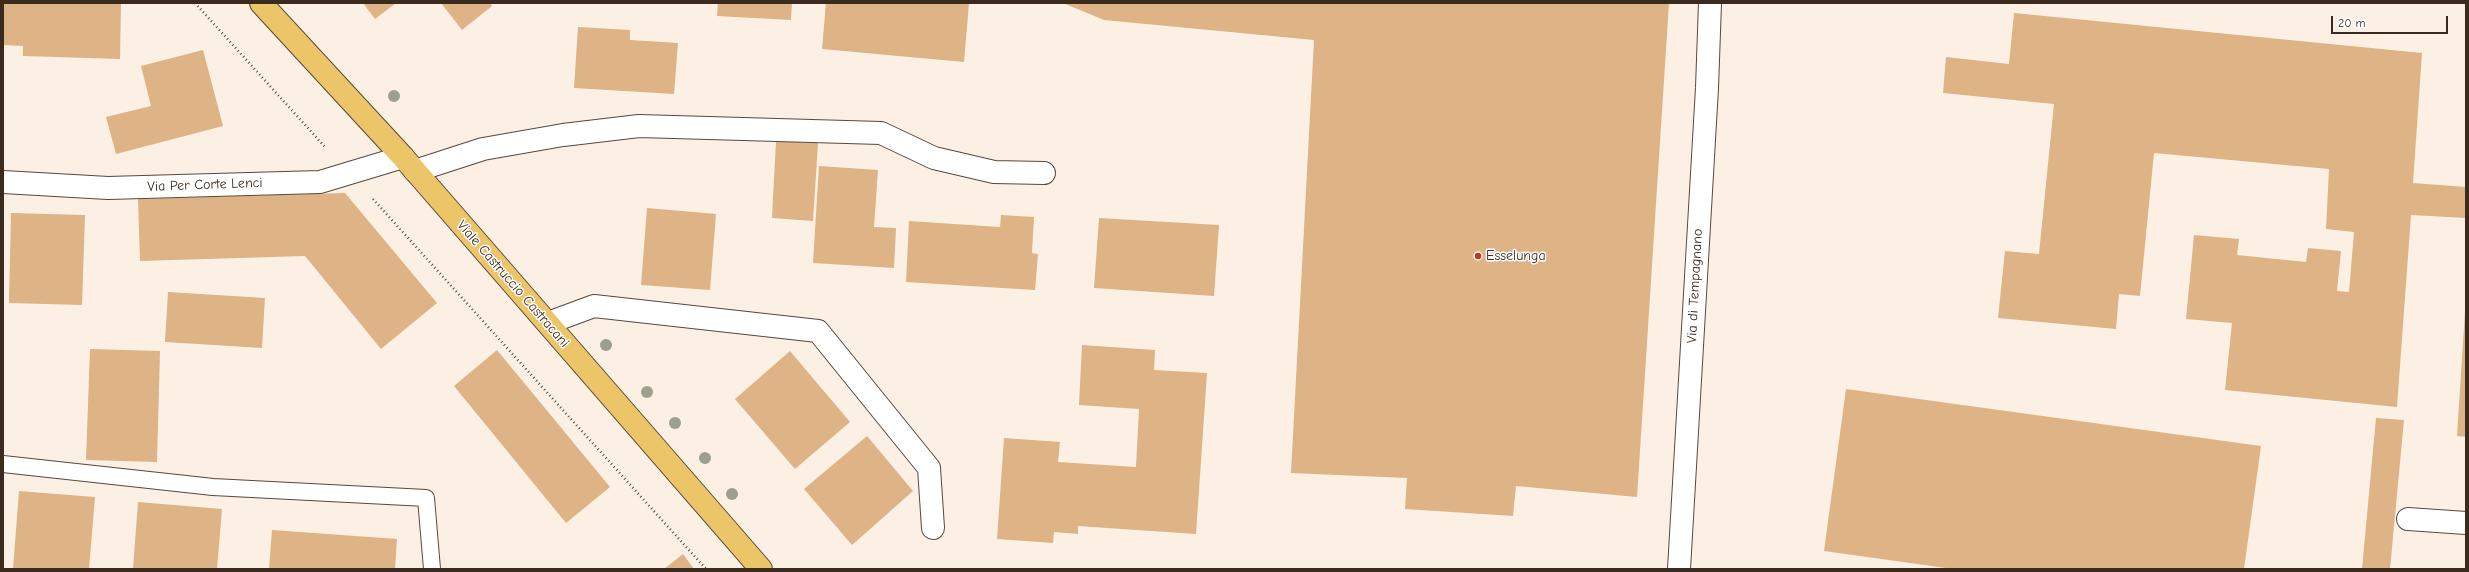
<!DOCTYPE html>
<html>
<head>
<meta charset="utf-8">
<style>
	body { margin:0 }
	#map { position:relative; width:2469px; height:572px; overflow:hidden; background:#fbf0e3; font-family:"Comic Neue",sans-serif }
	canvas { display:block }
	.frame { position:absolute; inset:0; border:4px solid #3b2a1e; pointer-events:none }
	.scale { position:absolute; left:2331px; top:16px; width:117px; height:18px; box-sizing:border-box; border:2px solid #3b2a1e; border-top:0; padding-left:5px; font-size:12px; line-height:14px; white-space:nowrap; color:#3b2a1e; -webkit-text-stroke:3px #fff; paint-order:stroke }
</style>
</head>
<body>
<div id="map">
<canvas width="2469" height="572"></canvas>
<div class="frame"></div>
<div class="scale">20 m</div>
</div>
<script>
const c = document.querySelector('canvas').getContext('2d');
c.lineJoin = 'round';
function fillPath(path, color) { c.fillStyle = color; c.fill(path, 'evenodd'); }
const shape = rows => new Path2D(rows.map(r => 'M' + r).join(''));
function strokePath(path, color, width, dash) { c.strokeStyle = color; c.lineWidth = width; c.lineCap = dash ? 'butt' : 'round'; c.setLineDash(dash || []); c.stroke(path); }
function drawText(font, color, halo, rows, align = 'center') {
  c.font = font + ' "Comic Neue",sans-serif'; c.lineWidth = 3; c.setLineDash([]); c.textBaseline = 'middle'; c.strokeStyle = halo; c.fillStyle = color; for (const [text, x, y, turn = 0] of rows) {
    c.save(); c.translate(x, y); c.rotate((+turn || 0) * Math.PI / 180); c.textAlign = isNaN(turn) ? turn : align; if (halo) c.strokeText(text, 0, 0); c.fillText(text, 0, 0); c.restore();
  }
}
const building = shape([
	[3,3,121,3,120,59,23,56,23,46,3,45],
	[363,3,396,3,375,19],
	[441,3,490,3,492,6,462,30],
	[718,3,792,3,791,20,717,16],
	[826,3,969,3,964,62,822,49],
	[1063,3,1669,3,1637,497,1516,486,1513,516,1405,509,1407,478,1291,473,1314,40,1104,20],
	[2014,13,2422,53,2413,183,2466,187,2466,218,2411,215,2397,407,2225,390,2232,323,2186,319,2194,235,2239,239,2237,255,2306,262,2308,248,2341,251,2337,291,2349,292,2354,232,2326,229,2329,169,2154,153,2140,296,2119,294,2116,329,1998,318,2005,251,2039,254,2054,104,1943,93,1946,57,2009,64],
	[578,27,630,30,630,40,678,43,674,94,574,88],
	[203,50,223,126,116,154,106,117,151,106,141,66],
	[776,141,818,143,813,221,772,218],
	[819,166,878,170,874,227,896,228,894,268,813,263],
	[345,193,437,303,381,349,305,256,140,261,138,199],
	[647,208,716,214,710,290,641,285],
	[11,213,85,215,82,305,9,303],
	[1001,215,1034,217,1032,253,1038,254,1035,290,906,282,909,221,1000,227],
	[1099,218,1219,225,1214,296,1094,288],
	[168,292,265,298,262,348,165,342],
	[2465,311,2466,311,2466,437,2457,436],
	[1082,345,1155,350,1154,370,1207,373,1196,534,1078,526,1078,534,1054,532,1053,543,997,539,1004,438,1060,442,1058,462,1136,467,1139,409,1079,405],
	[90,349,160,351,157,462,86,460],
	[497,350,610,487,566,523,454,386],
	[790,351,850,422,795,469,735,399],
	[1846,389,2261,446,2244,569,1953,569,1824,551],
	[2376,418,2404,420,2390,569,2362,569],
	[867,436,913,491,852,545,804,489],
	[19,491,95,497,89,569,13,569],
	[138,502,222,509,217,569,133,569],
	[272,530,397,539,395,569,269,569],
	[683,554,694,569,664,569]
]);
const path = shape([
	[195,3,325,147],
	[373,199,706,569]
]);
const service = shape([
	[3,464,213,487,426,498,432,569]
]);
const minor = shape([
	[415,171,483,149,563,135,639,126,881,133,934,158,994,172,1044,173],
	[3,182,108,188,320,182,403,157],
	[548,323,594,306,818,331,929,468,933,528],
	[2408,519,2466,523],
	[1679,569,1707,88,1710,3]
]);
const primary = shape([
	[261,3,403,157,761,569]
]);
const trees = [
	[394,96],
	[606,345],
	[647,392],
	[675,423],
	[705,458],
	[732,494]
];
const markers = [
	[1478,256,4,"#c8321e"]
];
const streetNames = [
	["Via Per Corte Lenci",205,185,-2],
	["Viale Castruccio Castracani",513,284,49],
	["Via di Tempagnano",1695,286,-87]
];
const poiNames = [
	["Esselunga",1486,256]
];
fillPath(building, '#deb386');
strokePath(service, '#58483c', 18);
strokePath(minor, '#58483c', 24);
strokePath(primary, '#58483c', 24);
strokePath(path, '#58483c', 2.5, [1, 3]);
strokePath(service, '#fff', 16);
strokePath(minor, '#fff', 22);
strokePath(primary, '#ecc569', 22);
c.fillStyle = '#9da08d';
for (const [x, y] of trees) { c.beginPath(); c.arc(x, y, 6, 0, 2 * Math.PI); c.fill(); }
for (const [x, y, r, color] of markers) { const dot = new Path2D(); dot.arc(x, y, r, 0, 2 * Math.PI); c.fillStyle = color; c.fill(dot); strokePath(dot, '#fff', 1.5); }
drawText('14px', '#3b2a1e', '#fff', streetNames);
drawText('14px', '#3b2a1e', '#fff', poiNames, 'left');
</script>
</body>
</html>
